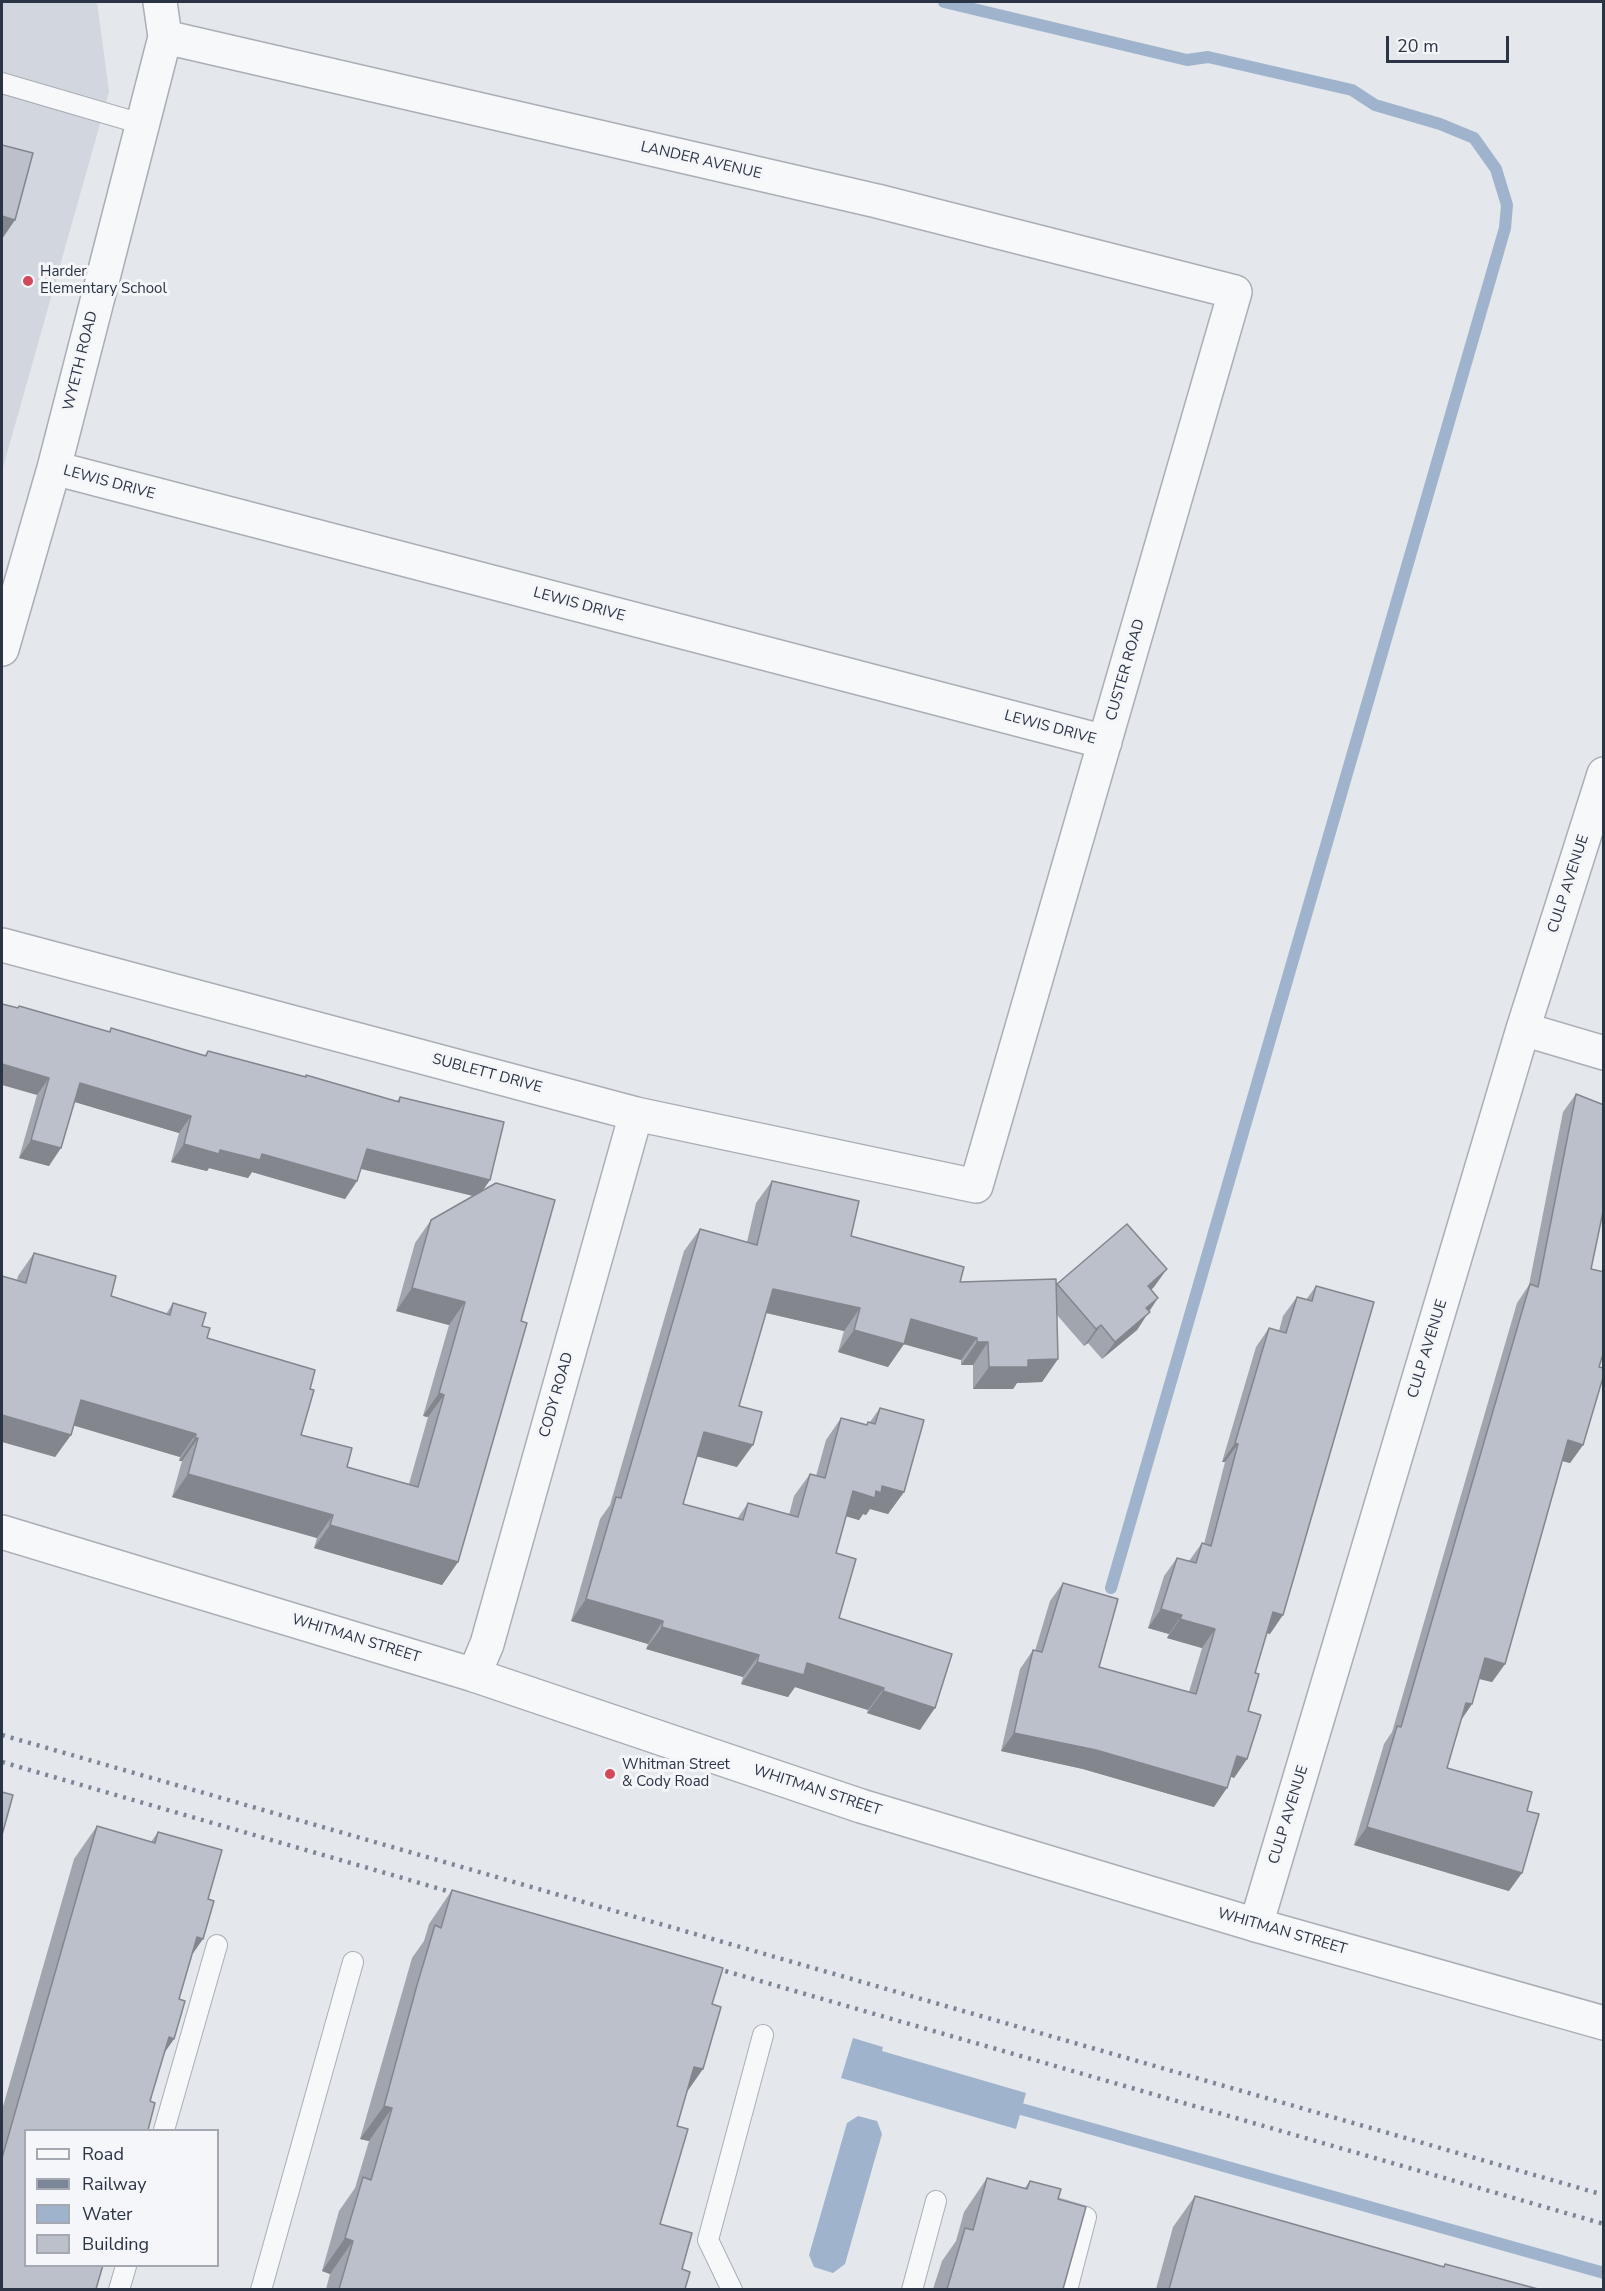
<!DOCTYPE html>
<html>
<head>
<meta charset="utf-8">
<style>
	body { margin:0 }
	#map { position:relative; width:1605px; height:2291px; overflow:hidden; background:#e4e7ec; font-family:"Nunito Sans",sans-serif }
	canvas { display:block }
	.frame { position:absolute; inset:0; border:3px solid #2b3445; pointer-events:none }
	.legend { position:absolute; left:24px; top:2129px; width:195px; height:138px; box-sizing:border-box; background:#f4f6f9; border:2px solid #a4a8b1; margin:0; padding:8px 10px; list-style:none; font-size:18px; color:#2b3445 }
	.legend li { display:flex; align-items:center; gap:12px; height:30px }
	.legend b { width:30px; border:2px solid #a4a8b1 }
	.scale { position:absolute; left:1386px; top:36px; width:123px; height:27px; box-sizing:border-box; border:3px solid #2b3445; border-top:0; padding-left:8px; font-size:18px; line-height:21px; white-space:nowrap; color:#2b3445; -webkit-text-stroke:4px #f4f6f9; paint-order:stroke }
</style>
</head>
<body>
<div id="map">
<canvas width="1605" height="2291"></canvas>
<div class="frame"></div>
<ul class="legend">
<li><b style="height:8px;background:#f7f8fa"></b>Road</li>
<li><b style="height:8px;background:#7d8696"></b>Railway</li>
<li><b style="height:16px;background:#9fb4cc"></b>Water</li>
<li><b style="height:16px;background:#bbc0ca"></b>Building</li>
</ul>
<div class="scale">20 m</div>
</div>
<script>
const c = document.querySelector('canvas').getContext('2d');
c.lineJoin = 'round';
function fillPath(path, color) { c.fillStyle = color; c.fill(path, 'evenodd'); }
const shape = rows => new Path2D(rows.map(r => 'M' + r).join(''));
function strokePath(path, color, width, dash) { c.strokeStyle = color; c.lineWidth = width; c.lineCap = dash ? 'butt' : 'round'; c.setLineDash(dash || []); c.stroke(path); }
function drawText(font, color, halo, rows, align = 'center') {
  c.font = font + ' "Nunito Sans",sans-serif'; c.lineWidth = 6; c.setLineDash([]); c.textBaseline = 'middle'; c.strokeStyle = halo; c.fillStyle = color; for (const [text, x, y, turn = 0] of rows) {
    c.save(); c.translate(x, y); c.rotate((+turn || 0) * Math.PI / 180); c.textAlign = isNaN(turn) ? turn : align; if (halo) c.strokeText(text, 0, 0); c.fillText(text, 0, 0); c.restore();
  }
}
const built = shape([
	[2,2,97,2,109,92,2,471]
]);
const water = shape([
	[853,2038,883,2047,882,2051,1026,2093,1016,2129,841,2078],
	[858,2116,877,2121,882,2134,845,2264,833,2273,814,2267,809,2255,847,2123]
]);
const stream = shape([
	[944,2,1187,60,1208,57,1352,90,1375,105,1440,124,1474,138,1496,169,1507,205,1505,228,1111,1588],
	[1007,2105,1604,2273]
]);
const service = shape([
	[2,83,142,124],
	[164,2130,217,1945],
	[1059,2209,1086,2217,1067,2290],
	[119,2290,126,2266],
	[261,2290,353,1962],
	[732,2290,708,2240,763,2035],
	[912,2290,936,2201]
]);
const minor = shape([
	[54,468,1105,742],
	[2,649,54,468,165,37,160,2],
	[2,945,636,1114,976,1186,1235,292,877,201,165,37],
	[1523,1029,1604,1053],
	[474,1675,487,1644,636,1114],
	[1256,1925,1523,1029,1604,774]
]);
const tertiary = shape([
	[2,1532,474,1675,861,1806,1256,1925,1604,2023]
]);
const rail = shape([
	[2,1735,1604,2195],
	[2,1762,468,1897],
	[708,1966,1604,2224]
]);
const wall = shape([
	[19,1006,109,1032,111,1028,204,1056,208,1051,305,1077,306,1075,397,1101,400,1097,490,1180,482,1191,521,1321,458,1562,442,1585,314,1548,317,1538,172,1497,182,1461,179,1461,180,1457,74,1425,71,1435,55,1457,17,1280,18,1276,34,1253,111,1296,166,1314,173,1303,202,1326,207,1338,310,1389,301,1435,347,1467,409,1484,428,1417,423,1416,449,1325,396,1311,415,1243,431,1220,473,1196,361,1169,357,1181,345,1199,252,1172,248,1178,209,1168,207,1171,171,1162,179,1133,75,1102,49,1166,19,1158,37,1095,17,1008],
	[1576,1094,1599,1367,1583,1445,1570,1463,1562,1461,1505,1664,1492,1682,1479,1679,1472,1704,1461,1720,1447,1768,1527,1811,1509,1891,1354,1845,1384,1744,1392,1732,1517,1303,1529,1285,1563,1112],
	[772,1181,851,1236,960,1282,1056,1285,1057,1284,1154,1287,1151,1290,1149,1311,1137,1330,1102,1359,1088,1343,1084,1346,1057,1315,1058,1359,1042,1382,1017,1383,1013,1389,973,1389,973,1365,961,1365,961,1360,904,1344,888,1367,838,1352,844,1331,766,1313,739,1406,737,1467,697,1456,683,1504,737,1519,748,1503,789,1515,794,1496,810,1474,816,1476,826,1440,841,1418,866,1425,868,1422,870,1422,880,1408,904,1492,888,1514,870,1509,866,1515,863,1514,859,1520,846,1516,836,1553,839,1618,920,1730,867,1713,868,1710,795,1687,788,1697,741,1684,743,1677,646,1649,648,1644,571,1621,600,1519,610,1505,684,1251,700,1229,747,1242,756,1203],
	[1316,1286,1270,1634,1267,1633,1255,1673,1248,1711,1247,1759,1234,1778,1231,1776,1214,1807,1083,1769,1001,1751,1020,1669,1033,1650,1035,1651,1050,1601,1063,1583,1099,1667,1189,1692,1202,1648,1167,1638,1169,1634,1148,1628,1164,1576,1177,1558,1189,1561,1202,1543,1204,1544,1225,1462,1222,1462,1256,1347,1269,1328,1279,1331,1283,1316,1297,1297,1306,1300],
	[97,1826,151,1842,158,1832,192,1954,179,1999,174,2039,164,2052,26,2130,2,2289,2,2110,74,1859],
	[452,1890,686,2093,677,2126,660,2224,682,2269,685,2289,326,2289,330,2274,322,2271,339,2211,355,2188,369,2141,360,2139,412,1958,424,1941,429,1924],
	[987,2178,1024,2189,1030,2181,1058,2199,1063,2289,933,2289,942,2261,956,2241,964,2212],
	[1195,2196,1443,2267,1445,2264,1538,2289,1156,2289,1173,2227]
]);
const shadedWall = shape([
	[2,216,15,220,2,239],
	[2,1064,49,1078,37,1095,2,1085],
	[80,1083,191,1116,179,1133,68,1100],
	[31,1140,61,1148,49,1166,19,1158],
	[184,1144,220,1150,262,1154,357,1181,345,1199,252,1172,248,1178,209,1168,207,1171,171,1162],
	[367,1149,490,1180,478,1197,354,1167],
	[1167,1269,1154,1287,1135,1303,1148,1286],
	[412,1288,465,1302,449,1325,396,1311],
	[773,1289,860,1308,844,1331,758,1311],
	[1158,1298,1137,1330,1102,1359,1115,1342,1146,1308],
	[911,1319,977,1338,961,1360,896,1342],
	[1101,1325,1088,1343,1084,1346,1096,1329],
	[854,1330,904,1344,888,1367,838,1352],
	[977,1342,988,1342,973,1365,961,1365],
	[1058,1359,1042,1382,1017,1383,1013,1389,973,1389,989,1367,1028,1360],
	[439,1393,444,1395,428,1417,423,1416],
	[81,1400,196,1434,180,1457,65,1423],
	[2,1415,71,1435,55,1457,2,1442],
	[704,1432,753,1445,737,1467,688,1454],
	[195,1438,198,1438,182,1461,179,1461],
	[1568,1440,1583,1445,1570,1463,1555,1459],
	[1235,1443,1238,1444,1225,1462,1222,1462],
	[188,1474,333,1515,317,1538,172,1497],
	[882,1486,904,1492,888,1514,870,1509,866,1515,863,1514,859,1520,838,1514,853,1491,876,1491],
	[330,1525,458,1562,442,1585,314,1548],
	[586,1599,663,1621,648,1644,571,1621],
	[1161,1609,1182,1615,1169,1634,1148,1628],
	[1273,1612,1283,1615,1270,1634,1260,1631],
	[1180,1619,1215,1629,1202,1648,1167,1638],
	[662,1627,759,1655,743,1677,646,1649],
	[1485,1658,1505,1664,1492,1682,1472,1677],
	[757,1662,807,1663,884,1688,868,1710,795,1687,788,1697,741,1684],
	[883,1691,935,1708,920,1730,867,1713],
	[1466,1703,1472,1704,1459,1723],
	[1014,1733,1096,1750,1227,1788,1214,1807,1083,1769,1001,1751],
	[1237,1756,1247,1759,1234,1778,1224,1774],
	[1367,1827,1522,1873,1509,1891,1354,1845],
	[197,1937,203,1939,180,1972],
	[169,2037,174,2039,151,2072],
	[694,2067,703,2069,680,2102],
	[384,2106,392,2108,369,2141,360,2139],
	[345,2238,353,2241,330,2274,322,2271]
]);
const building = shape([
	[2,145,33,153,15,220,2,216,2,145],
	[2,1004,18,1008,19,1006,110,1032,111,1028,206,1056,208,1051,306,1077,306,1075,399,1102,400,1097,504,1122,490,1180,367,1149,357,1181,262,1154,260,1160,220,1150,219,1154,184,1144,191,1116,80,1083,61,1148,31,1140,49,1078,2,1064,2,1004],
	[1576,1094,1604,1105,1604,1207,1591,1269,1604,1272,1604,1351,1599,1367,1604,1368,1604,1374,1583,1445,1568,1440,1505,1664,1485,1658,1472,1704,1466,1703,1447,1768,1532,1792,1527,1811,1539,1814,1522,1873,1367,1827,1397,1726,1401,1727,1530,1284,1538,1287,1576,1094],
	[772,1181,859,1201,851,1236,964,1267,960,1282,1056,1279,1058,1359,1028,1360,1028,1367,989,1367,988,1342,977,1342,977,1338,911,1319,904,1344,854,1330,860,1308,773,1289,739,1406,762,1412,753,1445,704,1432,683,1504,743,1520,748,1503,798,1517,810,1474,825,1478,841,1418,867,1425,868,1422,875,1424,880,1408,924,1420,904,1492,882,1486,881,1493,876,1491,875,1498,853,1491,836,1553,856,1559,839,1618,952,1654,935,1708,883,1691,884,1688,807,1663,804,1675,757,1662,759,1655,662,1627,663,1621,586,1599,616,1497,621,1498,700,1229,757,1245,772,1181],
	[496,1183,555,1200,521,1321,527,1323,458,1562,330,1525,333,1515,188,1474,198,1438,195,1438,196,1434,81,1400,71,1435,2,1415,2,1276,26,1283,34,1253,116,1276,111,1296,170,1315,173,1303,206,1313,202,1326,210,1328,207,1338,315,1370,310,1389,314,1390,301,1435,352,1448,347,1467,418,1487,444,1395,439,1393,465,1302,412,1288,431,1220,496,1183],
	[1127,1224,1167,1269,1148,1286,1158,1298,1146,1308,1150,1312,1115,1342,1101,1325,1096,1329,1057,1284,1127,1224],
	[1316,1286,1374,1302,1283,1615,1273,1612,1255,1673,1259,1674,1248,1711,1261,1715,1247,1759,1237,1756,1227,1788,1096,1750,1014,1733,1033,1650,1042,1652,1063,1583,1118,1599,1099,1667,1196,1694,1215,1629,1180,1619,1182,1615,1161,1609,1177,1558,1196,1563,1202,1543,1211,1546,1238,1444,1235,1443,1269,1328,1286,1333,1297,1297,1312,1301,1316,1286],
	[2,1792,13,1795,2,1835,2,1792],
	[97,1826,155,1843,158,1832,222,1850,208,1899,214,1901,203,1939,197,1937,179,1999,185,2001,174,2039,169,2037,150,2101,155,2103,148,2130,26,2130,26,2265,103,2265,96,2289,2,2289,2,2158,97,1826],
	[452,1890,723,1968,712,2004,721,2007,703,2069,694,2067,677,2126,688,2129,660,2224,692,2233,682,2269,690,2272,685,2289,339,2289,353,2241,345,2238,363,2177,371,2180,392,2108,384,2106,417,1985,435,1925,441,1928,452,1890],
	[987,2178,1027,2189,1030,2181,1061,2189,1058,2199,1086,2207,1063,2289,947,2289,965,2228,973,2230,987,2178],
	[1195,2196,1444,2267,1445,2264,1538,2289,1169,2289,1195,2196]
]);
const markers = [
	[28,281,6,"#d1495b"],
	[610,1774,6,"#d1495b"]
];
const streetNames = [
	["LANDER AVENUE",701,161,13],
	["WYETH ROAD",81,361,-76],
	["LEWIS DRIVE",109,483,15],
	["LEWIS DRIVE",579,605,15],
	["CUSTER ROAD",1126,670,-74],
	["LEWIS DRIVE",1050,728,15],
	["CULP AVENUE",1569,884,-72],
	["SUBLETT DRIVE",487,1074,15],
	["CULP AVENUE",1428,1349,-73],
	["CODY ROAD",557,1395,-74],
	["WHITMAN STREET",356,1639,17],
	["WHITMAN STREET",817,1791,18],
	["CULP AVENUE",1289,1815,-73],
	["WHITMAN STREET",1282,1932,16]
];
const poiNames = [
	["Harder",40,272],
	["Elementary School",40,289],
	["Whitman Street",622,1765],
	["& Cody Road",622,1782]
];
fillPath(built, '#d2d6de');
fillPath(water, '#9fb4cc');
strokePath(stream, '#9fb4cc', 12);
strokePath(service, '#a9aeb7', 22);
strokePath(minor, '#a9aeb7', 36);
strokePath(tertiary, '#a9aeb7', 36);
strokePath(service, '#f7f8fa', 20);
strokePath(minor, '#f7f8fa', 33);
strokePath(tertiary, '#f7f8fa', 33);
strokePath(rail, '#7d8696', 4.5, [3, 6]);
fillPath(wall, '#a1a5ae');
fillPath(shadedWall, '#83868d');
fillPath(building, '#bbc0ca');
strokePath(building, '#83868d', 1.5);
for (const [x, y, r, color] of markers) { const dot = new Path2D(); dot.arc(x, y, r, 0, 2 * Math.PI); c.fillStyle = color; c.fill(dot); strokePath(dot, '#f4f6f9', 2); }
drawText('15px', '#2b3445', '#f4f6f9', streetNames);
drawText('15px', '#2b3445', '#f4f6f9', poiNames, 'left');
</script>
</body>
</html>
